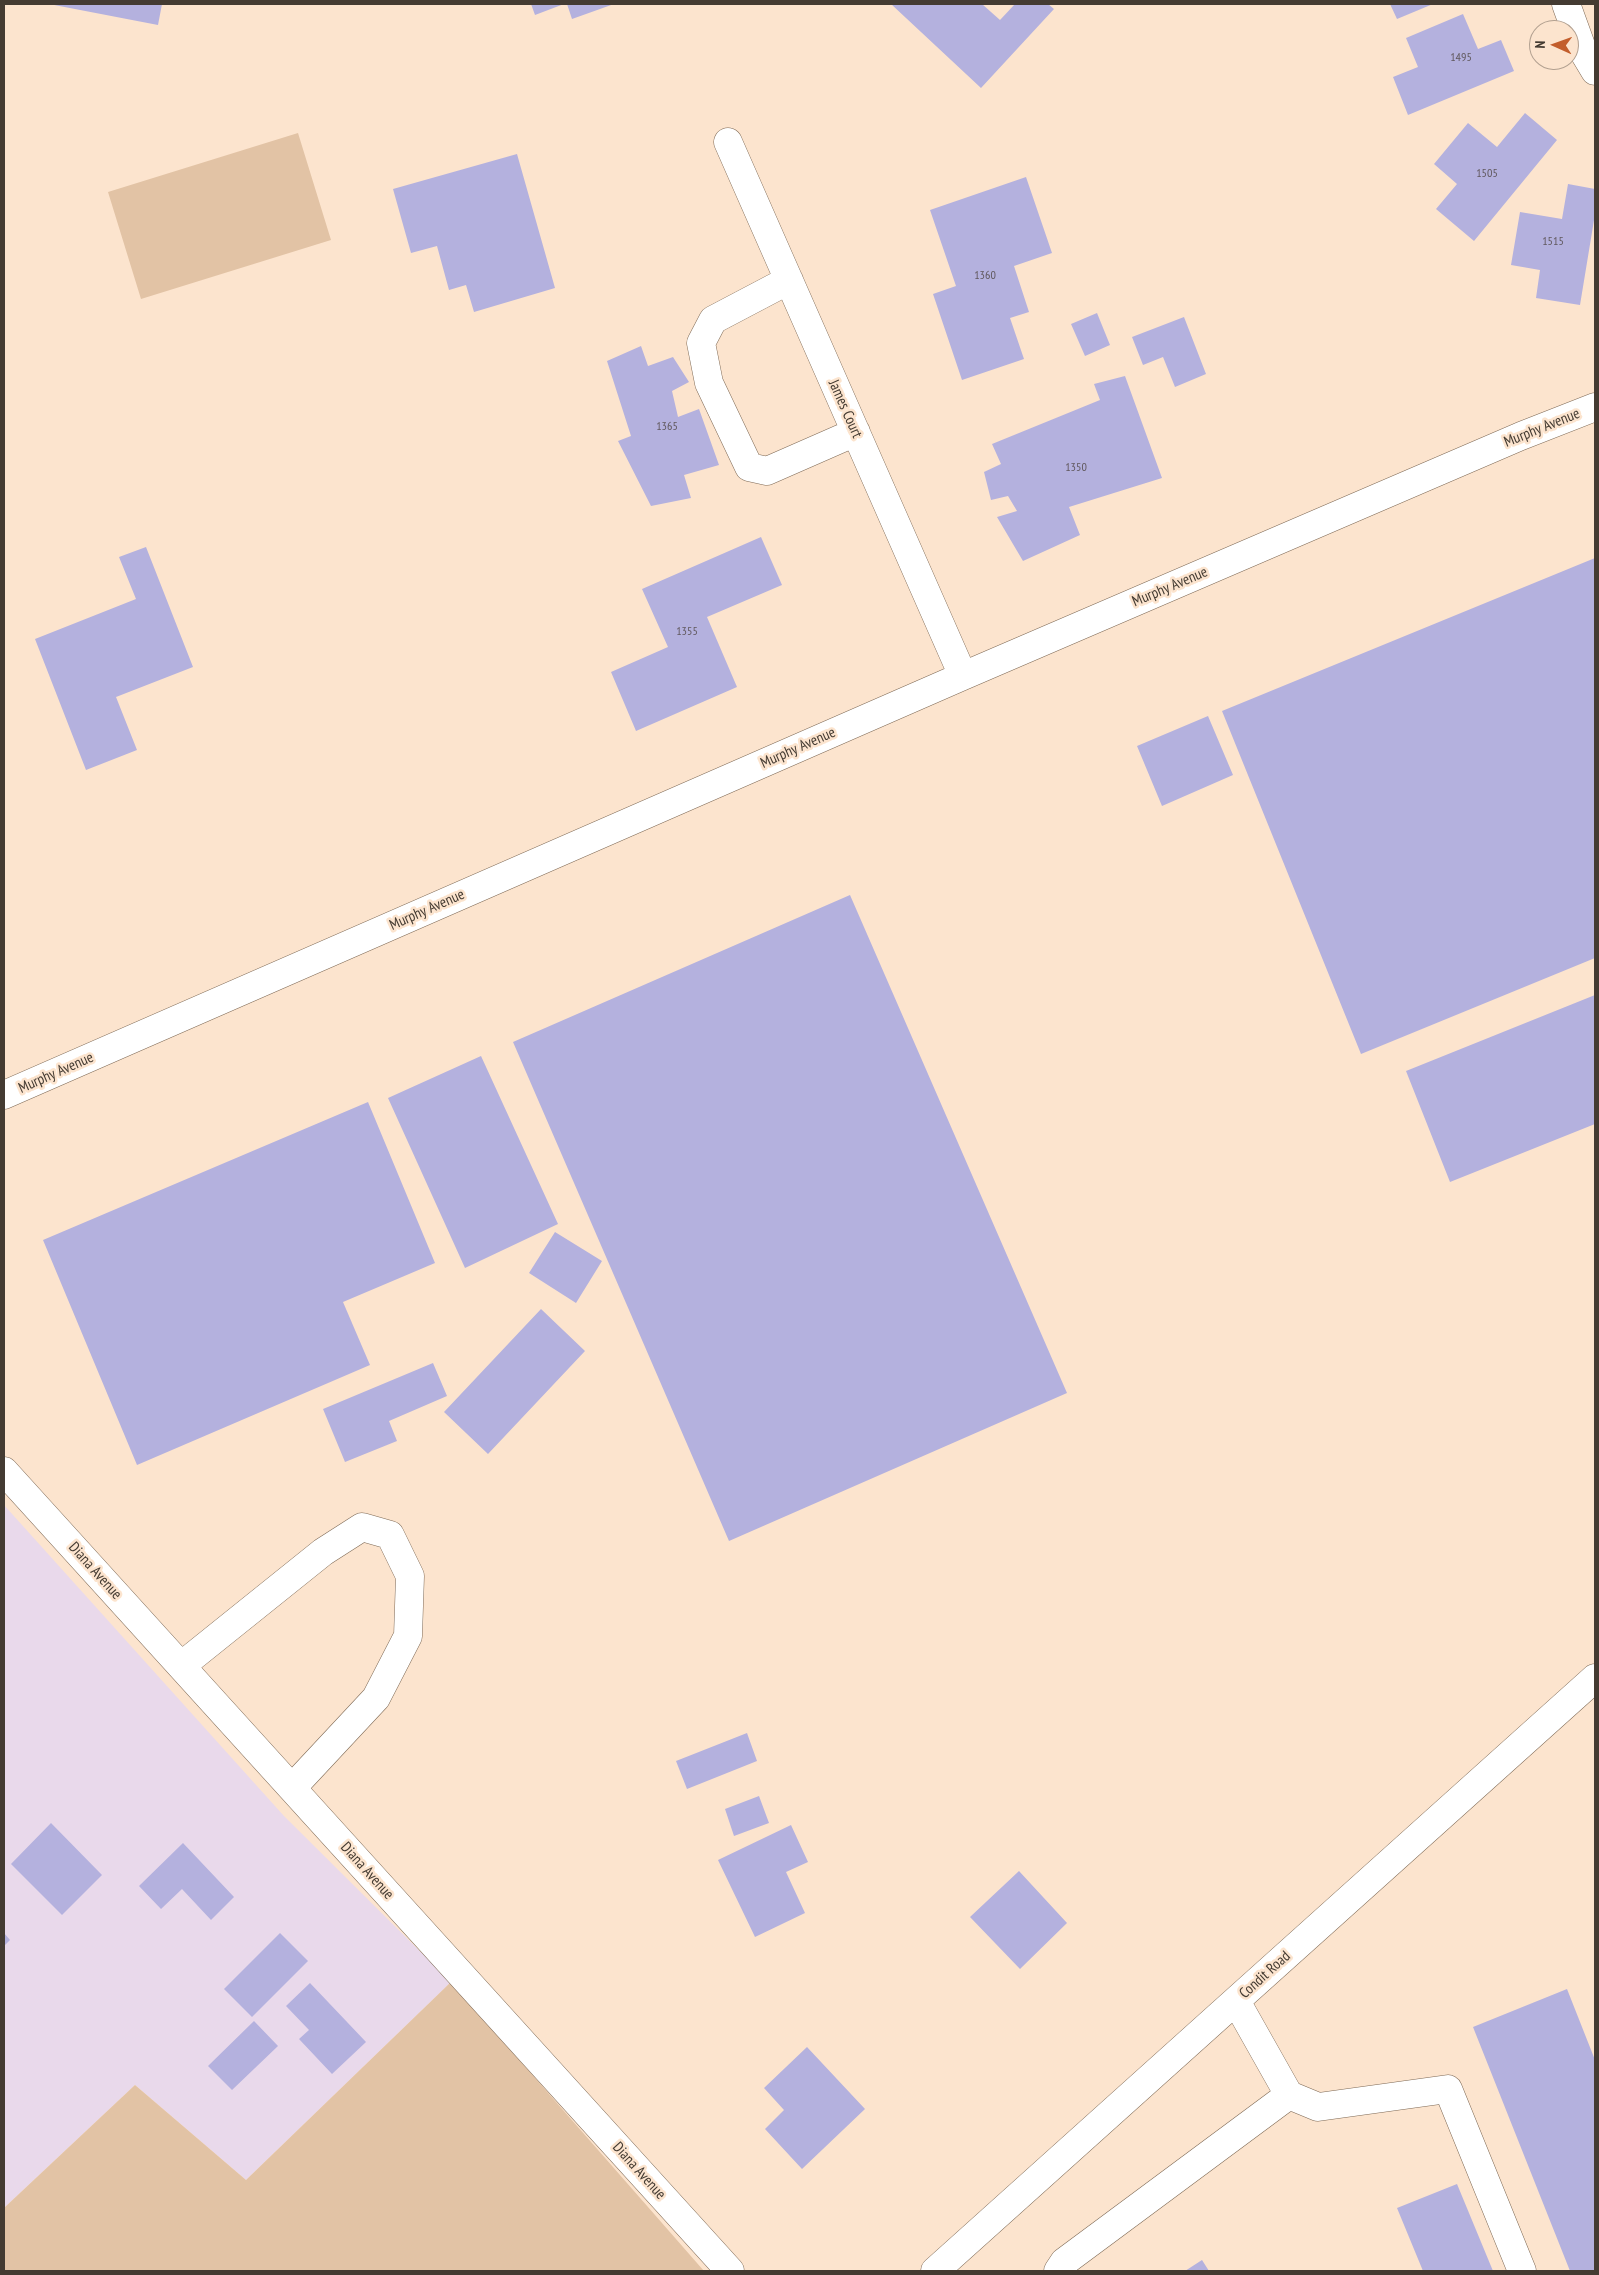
<!DOCTYPE html>
<html>
<head>
<meta charset="utf-8">
<style>
	body { margin:0 }
	#map { position:relative; width:1599px; height:2275px; overflow:hidden; background:#fce4ce; font-family:"PT Sans Narrow",sans-serif }
	canvas { display:block }
	.frame { position:absolute; inset:0; border:5px solid #443b32; pointer-events:none }
	.north { position:absolute; left:1529px; top:20px; width:50px; height:50px; box-sizing:border-box; background:#fce4ce; border:1px solid #b2a090; border-radius:50%; rotate:272deg; font-size:14px; font-weight:700; line-height:20px; text-align:center; color:#443b32 }
	.north::after { content:''; display:block; margin:auto; width:18px; height:22px; background:#c35e2c; clip-path:polygon(50% 0,100% 100%,50% 72%,0 100%) }
</style>
</head>
<body>
<div id="map">
<canvas width="1599" height="2275"></canvas>
<div class="frame"></div>
<div class="north">N</div>
</div>
<script>
const c = document.querySelector('canvas').getContext('2d');
c.lineJoin = 'round';
function fillPath(path, color) { c.fillStyle = color; c.fill(path, 'evenodd'); }
const shape = rows => new Path2D(rows.map(r => 'M' + r).join(''));
function strokePath(path, color, width, dash) { c.strokeStyle = color; c.lineWidth = width; c.lineCap = dash ? 'butt' : 'round'; c.setLineDash(dash || []); c.stroke(path); }
function drawText(font, color, halo, rows, align = 'center') {
  c.font = font + ' "PT Sans Narrow",sans-serif'; c.lineWidth = 5; c.setLineDash([]); c.textBaseline = 'middle'; c.strokeStyle = halo; c.fillStyle = color; for (const [text, x, y, turn = 0] of rows) {
    c.save(); c.translate(x, y); c.rotate((+turn || 0) * Math.PI / 180); c.textAlign = isNaN(turn) ? turn : align; if (halo) c.strokeText(text, 0, 0); c.fillText(text, 0, 0); c.restore();
  }
}
const commercial = shape([
	[4,1505,284,1816,451,1982,246,2180,135,2085,4,2208]
]);
const green = shape([
	[298,133,331,240,141,299,108,192],
	[451,1982,704,2271,4,2271,4,2208,135,2085,246,2180]
]);
const building = shape([
	[49,4,162,4,158,25],
	[531,4,564,4,535,15],
	[567,4,614,4,572,19],
	[891,4,982,4,1000,20,1015,4,1048,4,1054,9,981,88],
	[1390,4,1433,4,1397,19],
	[1463,14,1478,49,1501,40,1514,71,1408,115,1393,77,1418,67,1406,38],
	[1525,113,1557,140,1474,241,1436,209,1457,184,1434,164,1468,123,1497,147],
	[517,154,555,288,474,312,466,285,449,290,437,246,411,253,393,189],
	[1026,177,1052,253,1014,266,1029,312,1010,318,1024,359,962,380,933,294,956,286,930,210],
	[1568,184,1595,189,1595,214,1580,305,1536,298,1540,270,1511,265,1520,212,1562,219],
	[1097,313,1110,345,1085,356,1071,324],
	[1184,317,1206,374,1175,387,1163,357,1143,365,1132,337],
	[641,346,648,366,673,357,689,382,672,391,678,417,699,409,719,465,684,475,691,498,651,506,618,441,631,436,607,361],
	[1125,376,1162,478,1069,507,1080,535,1023,561,997,517,1017,511,1008,496,991,500,984,472,1001,464,992,444,1100,400,1094,384],
	[761,537,782,585,707,617,737,687,636,731,611,672,668,647,642,589],
	[146,547,193,667,116,697,137,750,86,770,35,639,136,599,119,557],
	[1595,558,1595,958,1361,1054,1222,711],
	[1208,716,1233,775,1162,806,1137,746],
	[850,895,1067,1393,729,1541,513,1042],
	[1595,995,1595,1124,1450,1182,1406,1071],
	[481,1056,558,1224,465,1268,388,1098],
	[368,1102,435,1263,343,1302,370,1365,137,1465,43,1240],
	[555,1232,602,1261,576,1303,529,1273],
	[541,1309,585,1351,488,1454,444,1412],
	[433,1363,447,1396,389,1421,397,1441,345,1462,323,1409],
	[747,1733,757,1761,687,1789,676,1761],
	[759,1796,769,1823,734,1836,725,1809],
	[51,1823,102,1875,62,1915,11,1864],
	[791,1825,808,1862,786,1872,805,1913,755,1937,718,1860],
	[183,1843,234,1897,211,1920,182,1889,161,1909,139,1886],
	[1019,1871,1067,1923,1020,1969,970,1917],
	[4,1933,10,1940,4,1946],
	[280,1933,308,1961,252,2017,224,1989],
	[310,1983,366,2042,332,2074,299,2039,309,2030,286,2006],
	[1567,1989,1595,2060,1595,2271,1570,2271,1473,2027],
	[254,2021,278,2046,232,2090,208,2066],
	[807,2047,865,2109,802,2169,765,2129,784,2110,764,2088],
	[1457,2184,1493,2271,1423,2271,1397,2208],
	[1202,2260,1209,2271,1185,2271]
]);
const minor = shape([
	[1566,4,1583,51,1595,71],
	[728,142,963,676],
	[789,280,713,320,701,343,709,383,749,467,767,471,856,432],
	[4,1095,963,676,1521,436,1595,407],
	[4,1471,730,2271],
	[181,1666,323,1552,362,1527,390,1535,410,1576,408,1636,376,1698,292,1788],
	[1236,2001,1289,2095,1318,2107,1448,2089,1522,2271],
	[935,2271,1595,1678],
	[1058,2271,1064,2262,1289,2095]
]);
const numberNames = [
	["1495",1461,58],
	["1505",1487,174],
	["1515",1553,242],
	["1360",985,276],
	["1365",667,427],
	["1350",1076,468],
	["1355",687,632]
];
const streetNames = [
	["James Court",845,409,66],
	["Murphy Avenue",1542,428,-22],
	["Murphy Avenue",1170,587,-23],
	["Murphy Avenue",798,748,-24],
	["Murphy Avenue",427,910,-24],
	["Murphy Avenue",56,1073,-24],
	["Diana Avenue",95,1571,48],
	["Diana Avenue",367,1871,48],
	["Condit Road",1265,1975,-42],
	["Diana Avenue",639,2171,48]
];
fillPath(commercial, '#e9d9eb');
fillPath(green, '#e2c3a5');
fillPath(building, '#b4b1de');
strokePath(minor, '#7e6955', 29);
strokePath(minor, '#fff', 28);
drawText('12px', '#60585d', null, numberNames);
drawText('15px', '#443b32', '#fce4ce', streetNames);
</script>
</body>
</html>
